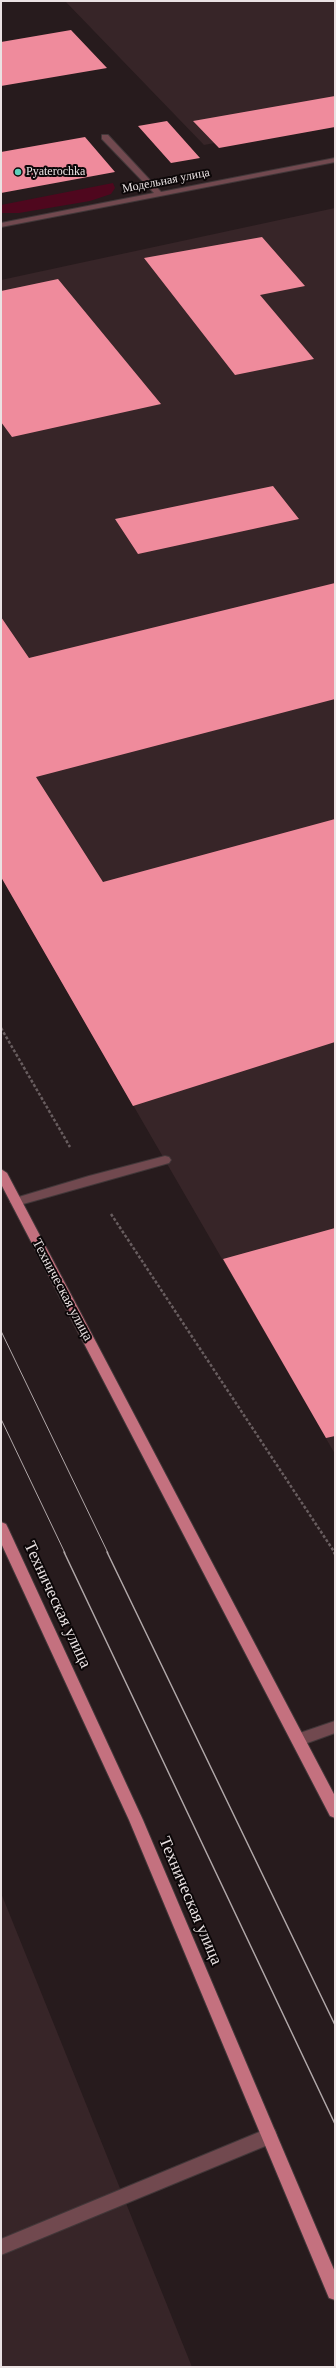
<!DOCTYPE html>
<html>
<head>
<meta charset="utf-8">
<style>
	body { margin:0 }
	#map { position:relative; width:336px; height:2368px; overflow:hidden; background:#271b1d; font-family:Georgia,serif }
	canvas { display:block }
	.frame { position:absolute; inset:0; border:2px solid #eae2e3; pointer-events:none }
</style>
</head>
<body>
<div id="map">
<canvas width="336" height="2368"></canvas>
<div class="frame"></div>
</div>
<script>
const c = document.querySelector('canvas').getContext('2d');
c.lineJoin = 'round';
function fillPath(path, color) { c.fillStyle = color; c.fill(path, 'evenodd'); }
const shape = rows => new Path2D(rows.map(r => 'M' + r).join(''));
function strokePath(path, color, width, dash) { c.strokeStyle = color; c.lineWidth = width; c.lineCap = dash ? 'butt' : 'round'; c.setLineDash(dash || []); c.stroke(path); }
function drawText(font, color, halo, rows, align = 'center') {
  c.font = font + ' Georgia,serif'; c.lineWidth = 4; c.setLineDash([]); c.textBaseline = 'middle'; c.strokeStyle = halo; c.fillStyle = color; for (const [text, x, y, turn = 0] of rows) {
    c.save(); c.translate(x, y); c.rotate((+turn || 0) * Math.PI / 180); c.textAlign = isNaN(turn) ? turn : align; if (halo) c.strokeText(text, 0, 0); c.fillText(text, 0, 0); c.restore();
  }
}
const built = shape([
	[65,1,335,1,335,120,204,145],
	[335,208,335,1454,1,877,1,280],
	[1,1893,192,2367,1,2367]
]);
const green = shape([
	[113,183,115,188,111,194,90,201,19,213,1,213,1,205]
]);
const building = shape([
	[71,30,107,68,1,86,1,42],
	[335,96,335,127,219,148,193,121],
	[167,121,200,158,171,163,138,126],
	[85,137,115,172,1,193,1,152],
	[262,237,305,286,260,295,314,359,235,375,144,258],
	[58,279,161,404,12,437,1,422,1,291],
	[273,486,299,519,138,554,115,519],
	[335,583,335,699,36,777,103,882,335,819,335,1042,133,1106,1,877,1,617,29,658],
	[335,1228,335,1436,326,1438,223,1259]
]);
const pathFar1 = shape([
	[1,1028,70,1147],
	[111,1214,335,1553]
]);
const path = shape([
	[334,1552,335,1554]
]);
const minor = shape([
	[102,135,108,135,161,192,335,158,335,162,1,227,1,223,154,193,102,139,102,135],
	[165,1156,169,1157,171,1160,169,1163,16,1206,10,1202,12,1199,89,1176,165,1156],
	[335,1721,335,1733,299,1746,294,1745,292,1740,294,1735,335,1721],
	[269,2128,275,2130,277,2136,275,2142,1,2255,1,2239,269,2128]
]);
const major = shape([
	[1,1169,7,1173,335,1796,335,1818,330,1816,1,1184,1,1169],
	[1,1522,6,1524,8,1528,143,1820,335,2272,335,2300,329,2298,129,1820,1,1543,1,1522]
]);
const tramFar1 = shape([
	[1,1331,108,1553],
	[1,1419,65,1553]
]);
const tram = shape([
	[64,1552,335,2124],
	[107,1552,335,2025]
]);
const markers = [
	[18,172,4,"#5dceb9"]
];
const farPoinames = [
	["Pyaterochka",26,172]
];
const farStreetnames = [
	["Модельная улица",166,181,-11]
];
const streetNames = [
	["Техническая улица",62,1290,62]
];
const nearStreetnames = [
	["Техническая улица",57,1605,65],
	["Техническая улица",190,1901,67]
];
fillPath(built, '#372528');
fillPath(green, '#4f071e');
fillPath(building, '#ef8b9c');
strokePath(minor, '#423739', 2);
strokePath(major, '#423739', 2);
strokePath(pathFar1, '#685d5f', 2.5, [3, 2]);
strokePath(path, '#685d5f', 3, [4, 2.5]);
fillPath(minor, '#71494f');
fillPath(major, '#c4717f');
strokePath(tramFar1, '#b1a8a9', 1);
strokePath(tram, '#b1a8a9', 1.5);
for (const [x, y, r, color] of markers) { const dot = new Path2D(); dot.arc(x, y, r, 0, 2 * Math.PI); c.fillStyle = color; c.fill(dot); strokePath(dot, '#0c0708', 1.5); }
drawText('12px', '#eae2e3', '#0c0708', farPoinames, 'left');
drawText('12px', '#eae2e3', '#0c0708', farStreetnames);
drawText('14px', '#eae2e3', '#0c0708', streetNames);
drawText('17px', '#eae2e3', '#0c0708', nearStreetnames);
</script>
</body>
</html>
